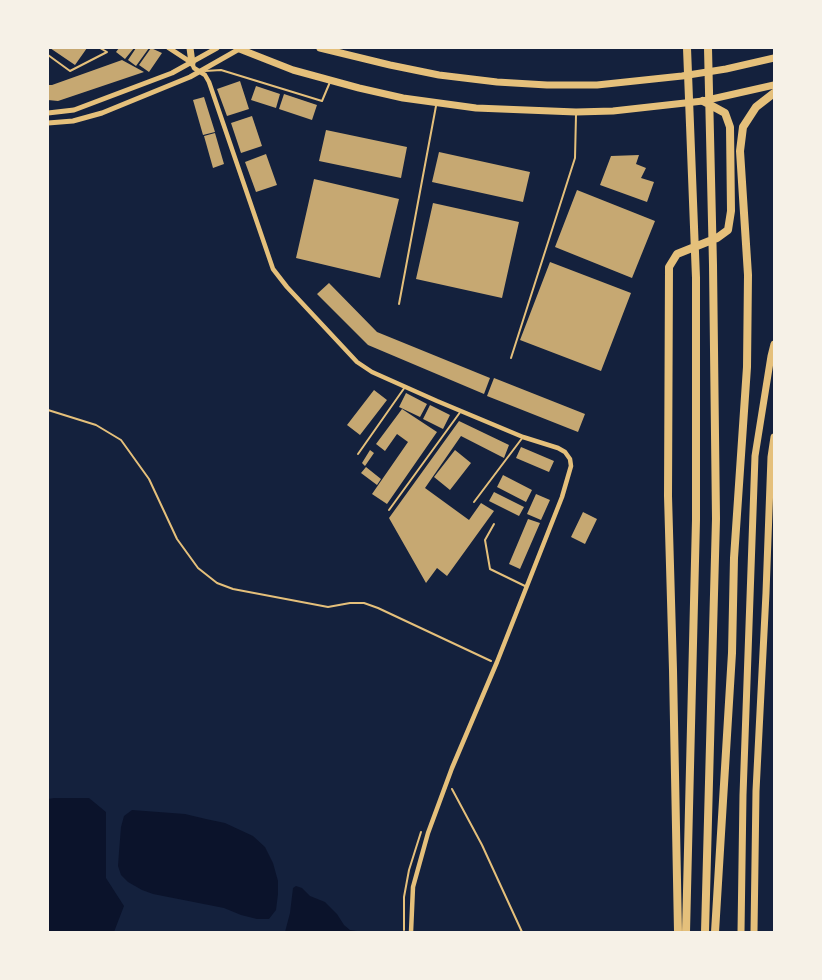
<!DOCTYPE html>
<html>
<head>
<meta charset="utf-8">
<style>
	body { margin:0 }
	#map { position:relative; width:822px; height:980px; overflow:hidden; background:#14213d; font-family:"Source Sans 3",sans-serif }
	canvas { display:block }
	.frame { position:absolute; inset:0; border:49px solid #f6f1e7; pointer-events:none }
</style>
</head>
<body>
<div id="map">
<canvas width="822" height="980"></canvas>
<div class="frame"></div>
</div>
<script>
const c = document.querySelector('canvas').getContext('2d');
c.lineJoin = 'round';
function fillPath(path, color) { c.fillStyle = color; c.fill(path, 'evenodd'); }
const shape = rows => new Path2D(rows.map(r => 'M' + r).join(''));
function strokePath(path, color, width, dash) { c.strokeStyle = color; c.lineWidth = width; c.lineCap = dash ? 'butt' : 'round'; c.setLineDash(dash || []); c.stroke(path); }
const water = shape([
	[54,798,89,798,106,812,106,878,124,906,114,932,48,932,48,799],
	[132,810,185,814,206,819,225,823,253,836,265,847,273,863,278,881,278,894,276,910,269,919,257,919,241,915,224,908,153,894,142,890,128,882,121,875,118,866,119,852,121,827,124,816],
	[296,886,302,888,310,896,325,902,337,914,344,925,350,930,364,932,285,932,290,913,293,888]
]);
const building = shape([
	[50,48,87,48,75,65],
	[119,48,134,48,125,59,116,52],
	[136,48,149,48,136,66,128,60],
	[151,48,162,53,149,72,139,65],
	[122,60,144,72,58,101,48,100,48,85,52,85],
	[240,81,249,109,227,116,217,89],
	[256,86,280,94,276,108,251,100],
	[284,94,317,105,312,120,279,109],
	[204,97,215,132,203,135,193,100],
	[252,116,262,146,241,153,231,123],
	[326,130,407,147,401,178,319,161],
	[215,133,224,164,213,168,204,136],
	[439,152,530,172,523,202,432,182],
	[266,154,277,185,256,192,245,162],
	[639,155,636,164,646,168,641,178,654,182,647,202,600,185,611,156],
	[314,179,399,199,380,278,296,258],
	[577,190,655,221,632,278,555,247],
	[433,203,519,222,502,298,416,279],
	[550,262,631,293,601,371,520,340],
	[329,283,377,332,490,378,484,394,368,345,317,294],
	[494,378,585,414,578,432,487,396],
	[374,390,387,400,360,435,347,425],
	[406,393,427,404,420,417,399,407],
	[430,405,450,415,443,429,423,419],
	[402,409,437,432,387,504,372,494,408,442,397,434,385,451,376,444],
	[459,421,509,445,504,458,461,436,425,488,469,520,481,503,494,511,447,576,437,568,426,583,389,518],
	[521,447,554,461,549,472,516,458],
	[370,450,374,453,365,466,362,463],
	[455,450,471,463,450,490,434,477],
	[366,467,381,479,377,485,361,473],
	[503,475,532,490,526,502,497,487],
	[494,492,524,507,519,516,489,501],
	[536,494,550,500,541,520,527,514],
	[583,512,597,519,585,544,571,537],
	[528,519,540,523,520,569,509,564]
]);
const path = shape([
	[48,410,96,425,121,440,149,479,177,539,198,568,217,583,233,589,328,607,350,603,364,603,378,608,491,661],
	[452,789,482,845,522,932],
	[404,930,404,897,409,870,421,832]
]);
const service = shape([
	[48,55,70,71,107,52,100,48],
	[205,71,221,70,322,101,330,82],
	[399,304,436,106],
	[511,358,575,158,576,115],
	[358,454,405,387],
	[474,502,523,437],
	[389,510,461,411],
	[494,524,485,540,490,569,527,587]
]);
const minor = shape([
	[192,63,194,68,205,75,209,82,273,269,287,287,357,362,372,372,437,401,523,437,558,448,565,452,570,459,571,466,562,497,497,662,452,768,428,833,413,887,411,932]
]);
const tertiary = shape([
	[169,48,192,63],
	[48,113,74,110,172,73,217,48],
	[48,123,73,121,102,113,190,77,241,48]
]);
const primary = shape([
	[190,48,192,63],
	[237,48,293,70,359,88,403,98,476,108,576,112,613,111,703,101,774,85],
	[320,48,390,65,439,75,497,82,547,85,597,85,682,76,726,69,774,58],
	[741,932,743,795,755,456,771,356,774,344],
	[754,932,756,791,766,593,771,457,774,437]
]);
const motorway = shape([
	[678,932,673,670,668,496,669,267,677,254,717,238,728,230,731,211,730,127,725,113,703,101],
	[686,932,696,520,696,278,687,48],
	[705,932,716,519,713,265,708,48],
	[715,932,732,653,734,558,747,367,748,275,740,151,743,127,756,107,774,93]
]);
fillPath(water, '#0b132b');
fillPath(building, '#c6a872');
strokePath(path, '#e5c07b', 2);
strokePath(service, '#e5c07b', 2);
strokePath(minor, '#e5c07b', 4.5);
strokePath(tertiary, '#e5c07b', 5);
strokePath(primary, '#e5c07b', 7);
strokePath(motorway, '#e5c07b', 8);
</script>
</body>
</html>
